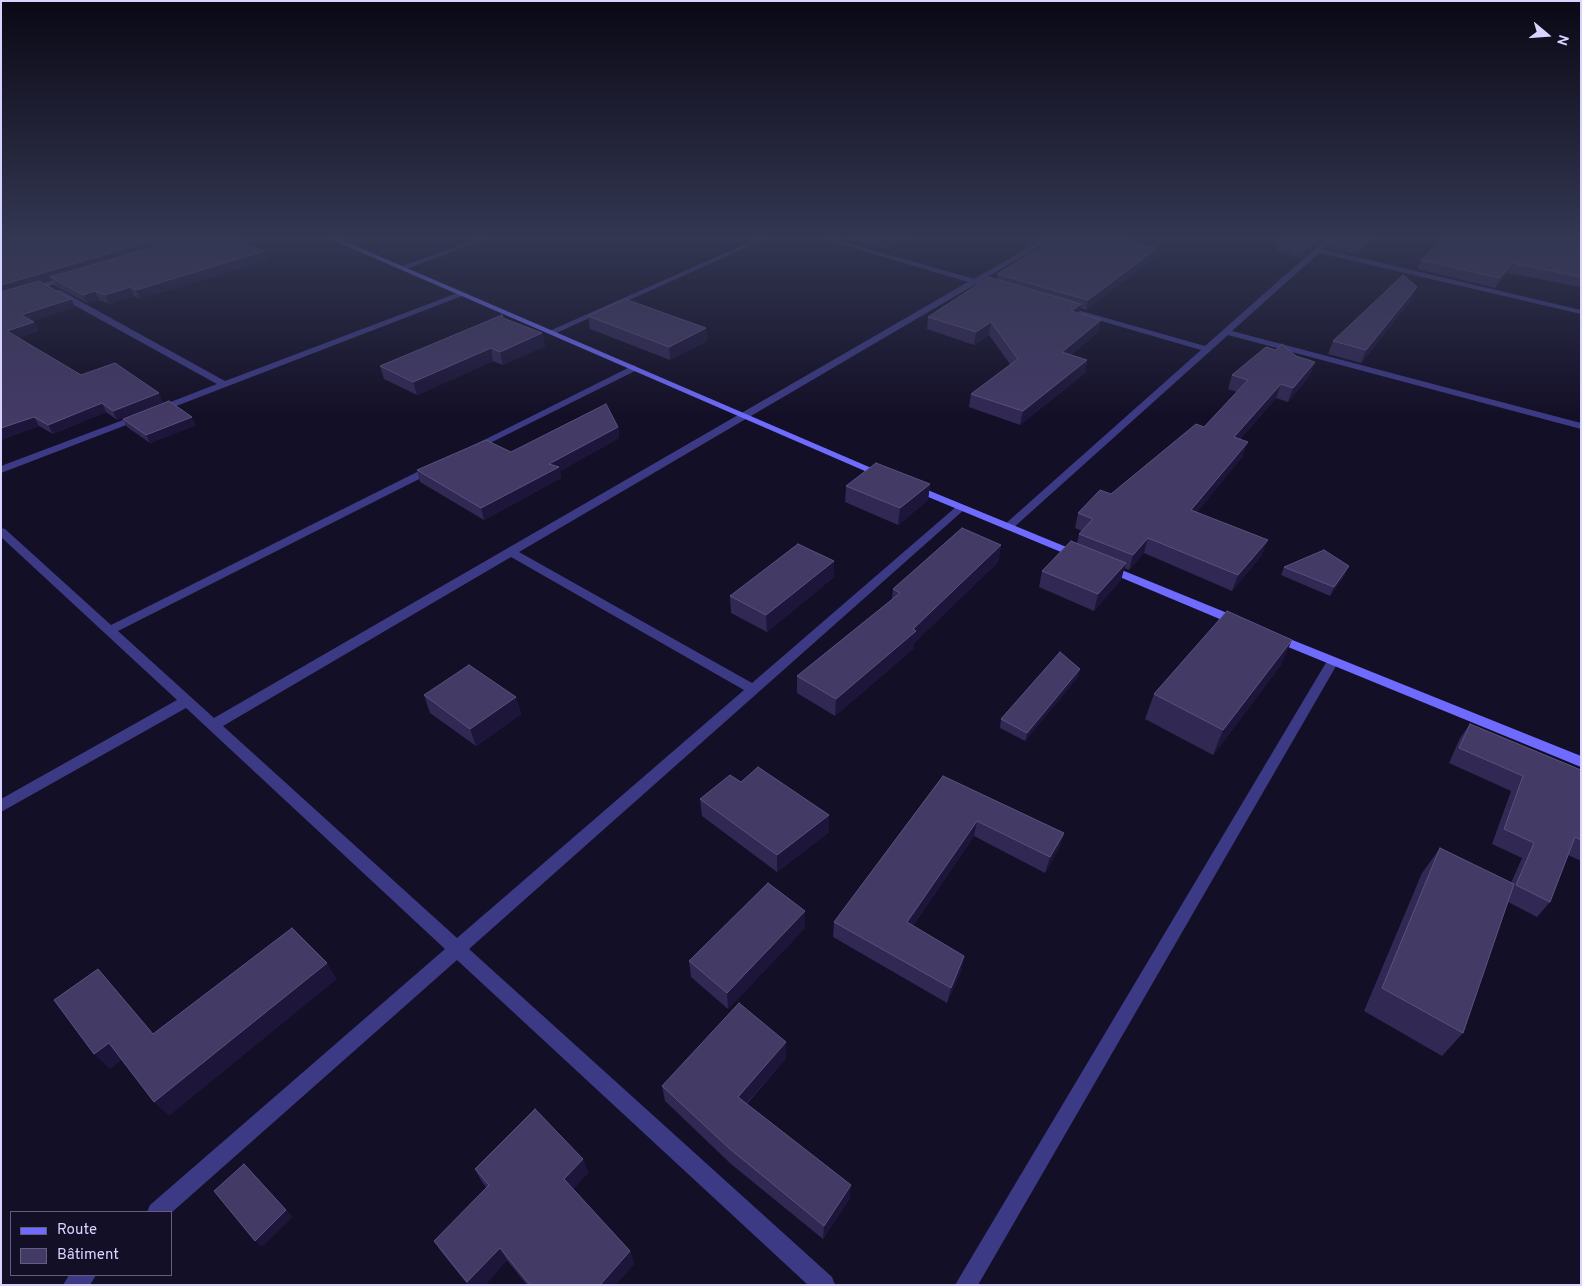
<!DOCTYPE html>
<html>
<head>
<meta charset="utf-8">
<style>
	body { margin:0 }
	#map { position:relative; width:1582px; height:1286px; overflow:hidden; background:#130f26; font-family:Overpass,sans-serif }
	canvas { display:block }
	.frame { position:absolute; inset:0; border:2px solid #d9d4ff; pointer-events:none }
	.legend { position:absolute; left:10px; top:1211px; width:162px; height:65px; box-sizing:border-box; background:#130f26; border:1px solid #625e7d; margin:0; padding:6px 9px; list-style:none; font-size:15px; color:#d9d4ff }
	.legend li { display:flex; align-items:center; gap:10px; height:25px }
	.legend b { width:25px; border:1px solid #625e7d }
	.north { position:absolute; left:1522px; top:10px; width:50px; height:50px; -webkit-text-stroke:4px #130f26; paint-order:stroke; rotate:108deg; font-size:14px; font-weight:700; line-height:20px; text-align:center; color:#d9d4ff }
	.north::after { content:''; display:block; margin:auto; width:18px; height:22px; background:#d9d4ff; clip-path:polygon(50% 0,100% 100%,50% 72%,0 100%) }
</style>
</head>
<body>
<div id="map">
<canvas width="1582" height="1286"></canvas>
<div class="frame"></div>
<ul class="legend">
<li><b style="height:6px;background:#6f6bff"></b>Route</li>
<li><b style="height:14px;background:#433a66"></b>Bâtiment</li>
</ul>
<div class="north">N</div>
</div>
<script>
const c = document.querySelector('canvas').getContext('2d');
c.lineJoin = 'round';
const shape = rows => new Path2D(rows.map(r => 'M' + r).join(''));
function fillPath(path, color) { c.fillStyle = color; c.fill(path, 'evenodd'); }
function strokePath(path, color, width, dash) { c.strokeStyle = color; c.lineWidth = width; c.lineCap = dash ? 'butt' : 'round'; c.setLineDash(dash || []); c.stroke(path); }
const street = shape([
	[479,238,488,238,404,270,397,268,479,238],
	[759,238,767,238,554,334,547,332,759,238],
	[820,238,830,238,974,279,1045,238,1053,238,981,281,982,285,976,284,519,552,752,683,957,506,961,505,966,508,469,949,832,1277,835,1285,808,1285,457,960,171,1213,147,1212,150,1205,445,949,186,708,1,812,1,799,177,700,1,537,1,528,5,529,111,625,429,466,437,466,437,470,118,631,214,718,968,282,820,238],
	[511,557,744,690,457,938,223,726,511,557],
	[1327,238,1334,238,1323,249,1581,310,1581,314,1319,253,1232,331,1581,423,1581,429,1228,335,1012,529,1004,529,1003,527,1004,525,1201,350,1060,309,1060,305,1205,346,1327,238],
	[68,276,71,276,71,280,1,299,1,295,68,276],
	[54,290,60,290,225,381,460,292,467,294,158,413,153,410,155,408,217,384,54,294,54,290],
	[634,365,638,368,637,370,476,450,470,450,468,448,634,365],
	[139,414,142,415,142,419,1,473,1,466,139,414],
	[1333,657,1339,661,978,1285,955,1285,1327,661,1333,657],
	[69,1275,96,1275,90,1285,63,1285,69,1275]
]);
const secondary = shape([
	[328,238,337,238,890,476,889,478,881,478,328,238],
	[913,484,1081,553,1083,555,1081,557,1073,557,909,489,908,487,913,484],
	[1107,564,1242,619,1244,622,1242,625,1234,625,1103,570,1101,568,1107,564],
	[1275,633,1581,756,1581,767,1271,640,1269,637,1275,633]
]);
const wall = shape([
	[1,238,264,251,267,260,140,299,134,296,109,304,99,300,87,303,55,286,52,279,41,282,71,299,75,307,32,321,34,322,39,331,18,338,81,375,163,402,117,420,106,412,53,434,39,426,1,440,2,245,1,244],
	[849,238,910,238,888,249],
	[1284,238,1324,238,1302,258,1276,251,1278,244],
	[1333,238,1377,238,1357,255,1327,248,1329,241],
	[1581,238,1581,287,1507,273,1495,288,1417,269,1421,260],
	[1157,248,1155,257,1086,310,1080,308,1079,313,1101,320,1098,332,1071,355,1087,360,1085,373,1020,425,969,407,971,394,1010,364,989,335,974,345,927,329,928,317,997,280,997,274],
	[1417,287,1411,300,1361,363,1328,354,1333,341],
	[588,316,706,328,707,341,670,360,590,329],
	[503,318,542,333,545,346,503,365,493,361,417,395,384,379,380,366],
	[1315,362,1310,375,1288,402,1276,398,1240,439,1243,456,1197,512,1262,555,1232,591,1144,553,1129,570,1124,568,1121,580,1094,611,1039,587,1042,571,1077,543,1079,534,1082,531,1075,528,1078,513,1111,494,1204,427,1237,392,1228,389,1232,375],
	[123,419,196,425,150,443,127,427],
	[618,427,619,438,560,471,561,478,484,520,420,482,417,470,511,452],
	[930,484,928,500,898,525,845,502,846,486],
	[1001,545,998,562,914,643,914,648,835,716,797,693,797,676,892,599,893,589],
	[1284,567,1345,575,1330,596,1281,575],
	[834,577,767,632,731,613,730,596],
	[1281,665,1213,755,1145,719,1154,694],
	[1078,677,1025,741,1000,728,1001,719],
	[424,695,516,697,521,714,476,746,430,713],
	[1470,724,1581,770,1581,861,1568,855,1550,902,1537,917,1508,902,1463,1033,1442,1056,1364,1011,1422,873,1440,848,1511,883,1522,858,1492,844,1511,791,1449,763,1460,738],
	[943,776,1064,833,1059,848,1045,873,974,836,913,926,964,956,961,971,947,1003,833,937,834,922],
	[741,782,829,832,777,872,702,816,700,799],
	[805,911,805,928,728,1009,691,977,689,961],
	[786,1058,747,1104,850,1198,823,1239,731,1164,665,1101,662,1086],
	[583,1159,588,1173,573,1189,630,1251,634,1264,615,1285,527,1285,507,1260,485,1285,468,1285,443,1254,434,1241,487,1188,482,1182,475,1169]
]);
const shadedWall = shape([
	[163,238,192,238,50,277,52,279,1,294,1,285],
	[889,238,910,238,888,249],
	[1319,238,1324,238,1302,258,1304,251],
	[1372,238,1377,238,1357,255,1360,249],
	[1157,248,1155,257,1086,310,1088,300],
	[264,251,267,260,140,299,136,290],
	[1512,263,1507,273,1495,288,1500,278],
	[130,287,134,296,109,304,105,295],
	[1417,287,1411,300,1361,363,1366,350],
	[95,291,99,300,87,303,83,295],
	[71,299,75,307,26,323,21,315],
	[1081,304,1078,316,1071,311],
	[1101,320,1098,332,1059,365,1062,352],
	[34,322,39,331,12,340,7,331],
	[991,322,989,335,974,345,976,332],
	[706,328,707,341,670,360,669,347],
	[542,333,545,346,503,365,500,352],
	[491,348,493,361,417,395,413,382],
	[1087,360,1085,373,1020,425,1023,411],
	[1315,362,1310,375,1288,402,1293,388],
	[1281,384,1276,398,1229,451,1234,437],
	[159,393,163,402,117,420,113,411],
	[102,403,106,412,53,434,48,425],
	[34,417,39,426,1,440,1,428],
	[192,417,196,425,150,443,146,435],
	[618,427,619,438,560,471,561,478,484,520,481,508,549,464],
	[1248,442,1243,456,1187,525,1191,510],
	[930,484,928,500,898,525,900,508],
	[1148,538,1144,553,1129,570,1133,555],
	[1268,540,1262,555,1232,591,1238,575],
	[1001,545,998,562,914,643,914,648,835,716,836,699,913,629],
	[834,561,834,577,767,632,766,615],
	[1126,563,1121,580,1094,611,1098,594],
	[1349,566,1345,575,1330,596,1334,587],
	[1292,640,1281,665,1213,755,1223,730],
	[1080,669,1078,677,1025,741,1027,733],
	[516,697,521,714,476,746,470,729],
	[829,815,829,832,777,872,777,855],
	[977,821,974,836,905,938,907,922],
	[1064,833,1059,848,1045,873,1050,857],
	[805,911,805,928,728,1009,727,993],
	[964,956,961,971,947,1003,951,988],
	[327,963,337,979,169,1116,154,1102],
	[98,969,113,986,167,1050,153,1034],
	[786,1042,786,1058,739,1112,738,1097],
	[109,1043,124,1058,110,1069,94,1054],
	[583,1159,588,1173,570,1193,564,1179],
	[244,1164,293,1217,262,1247,255,1241],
	[851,1185,850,1198,823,1239,824,1226],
	[500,1248,507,1260,485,1285,469,1285,467,1282],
	[630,1251,634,1264,615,1285,600,1285]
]);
const building = shape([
	[1,238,163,238,1,285,1,245,7,243,1,239,1,238],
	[184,238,230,238,264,251,136,290,130,287,105,295,95,291,83,295,50,277,184,238],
	[1056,238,1115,238,1157,248,1088,300,997,274,1056,238],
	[1284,238,1319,238,1304,251,1278,244,1284,238],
	[1333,238,1372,238,1360,249,1329,241,1333,238],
	[1444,238,1581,238,1581,277,1512,263,1500,278,1421,260,1444,238],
	[1403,275,1417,287,1366,350,1333,341,1403,275],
	[989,277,1081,304,1071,311,1101,320,1062,352,1087,360,1023,411,971,394,1018,359,991,322,976,332,928,317,989,277],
	[39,281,71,299,21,315,34,322,7,331,81,375,115,363,159,393,113,411,102,403,48,425,34,417,1,428,1,292,39,281],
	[625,299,706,328,669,347,588,316,625,299],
	[502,315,503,318,542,333,500,352,491,348,413,382,380,366,502,315],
	[1282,344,1296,356,1315,362,1293,388,1281,384,1234,437,1248,442,1191,510,1268,540,1238,575,1148,538,1133,555,1079,534,1093,519,1078,513,1100,490,1111,494,1196,424,1204,427,1248,380,1232,375,1266,347,1276,350,1282,344],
	[169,401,192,417,146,435,123,419,169,401],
	[606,404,618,427,549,464,559,467,481,508,417,470,486,440,511,452,606,404],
	[876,463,930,484,900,508,846,486,876,463],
	[962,528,1001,545,913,629,916,631,836,699,797,676,900,593,893,589,962,528],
	[1071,541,1126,563,1098,594,1042,571,1071,541],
	[798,544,834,561,766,615,730,596,798,544],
	[1324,550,1349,566,1334,587,1284,567,1324,550],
	[1227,611,1292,640,1223,730,1154,694,1227,611],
	[1060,652,1080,669,1027,733,1001,719,1060,652],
	[469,665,516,697,470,729,424,695,469,665],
	[1470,724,1581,770,1581,840,1575,837,1550,902,1516,885,1534,843,1504,829,1523,776,1459,748,1470,724],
	[758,767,829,815,777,855,700,799,730,775,741,782,758,767],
	[943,776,1064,833,1050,857,977,821,907,922,964,956,951,988,834,922,943,776],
	[1440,848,1514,884,1463,1033,1382,988,1440,848],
	[768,883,805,911,727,993,689,961,768,883],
	[292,928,327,963,154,1102,109,1043,94,1054,54,1000,98,969,153,1034,292,928],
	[739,1003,786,1042,738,1097,851,1185,824,1226,730,1149,662,1086,739,1003],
	[535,1109,583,1159,564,1179,630,1251,600,1285,530,1285,500,1248,467,1282,434,1241,489,1185,475,1169,535,1109],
	[244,1164,286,1210,255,1241,214,1191,244,1164]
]);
fillPath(street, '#3d3a85');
fillPath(secondary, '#6f6bff');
fillPath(wall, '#312854');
fillPath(shadedWall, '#1d163a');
fillPath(building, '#433a66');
strokePath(building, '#5a527e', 1);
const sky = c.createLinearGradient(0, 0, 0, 418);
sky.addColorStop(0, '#0a0815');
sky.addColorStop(0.57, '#333752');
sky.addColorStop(1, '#33375200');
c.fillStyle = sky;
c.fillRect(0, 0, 1582, 418);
</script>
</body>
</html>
